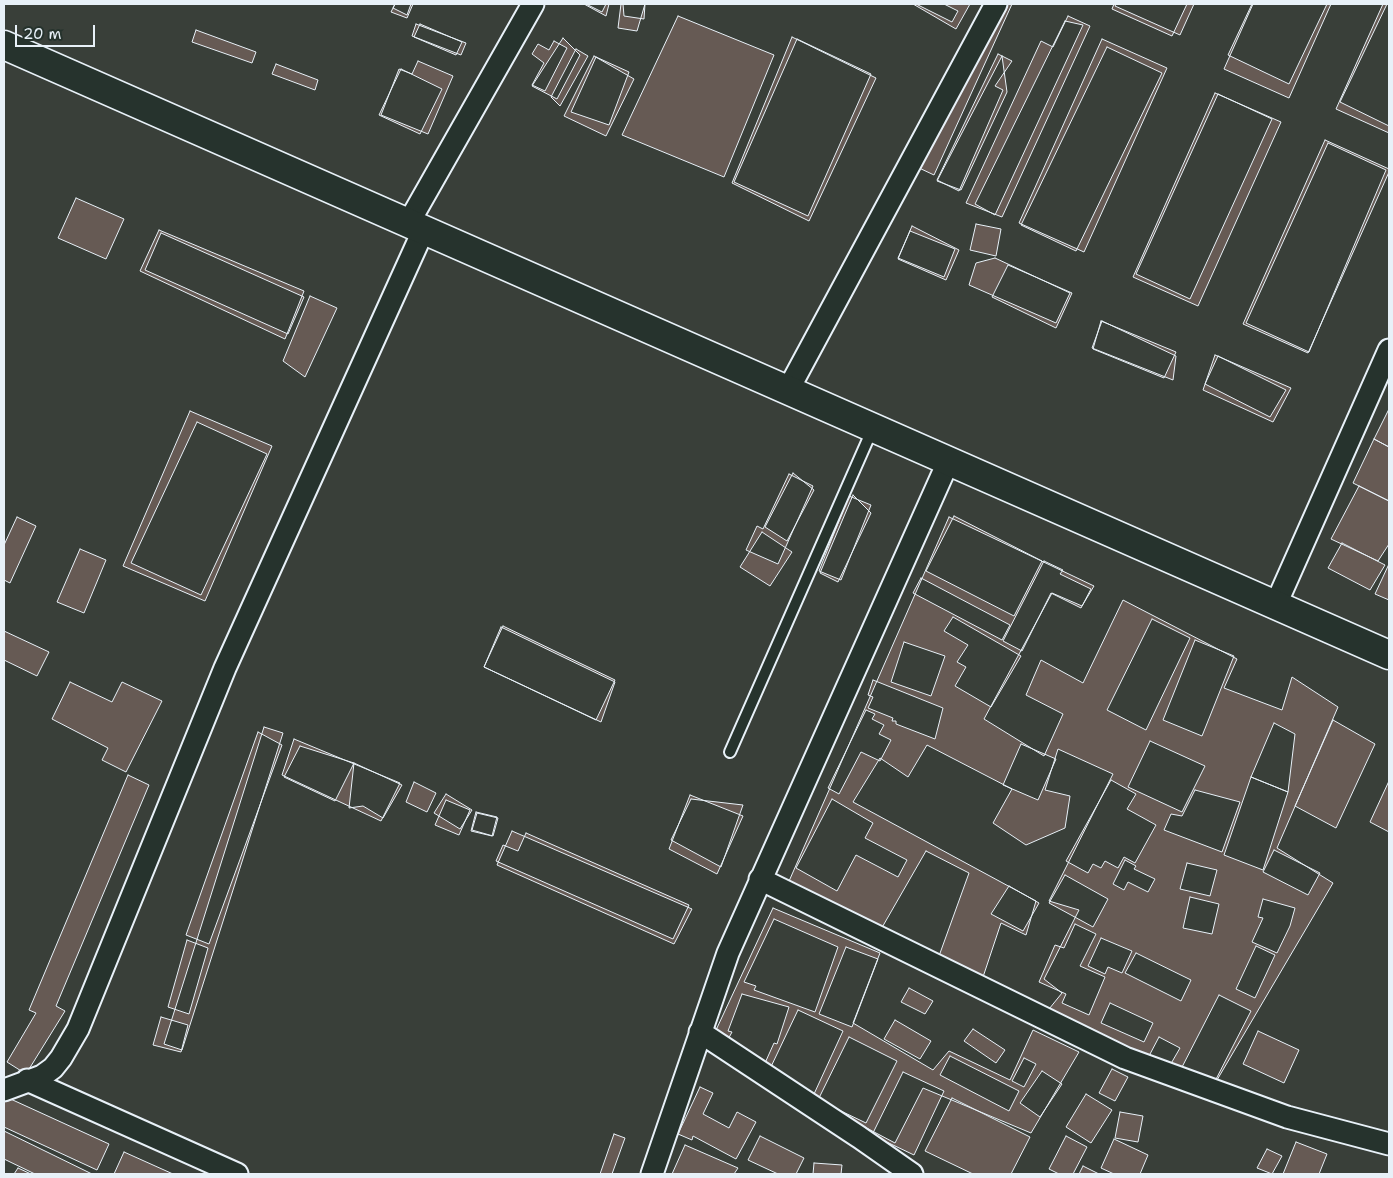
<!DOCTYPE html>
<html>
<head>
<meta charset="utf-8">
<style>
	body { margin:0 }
	#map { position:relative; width:1393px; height:1178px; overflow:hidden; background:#393f39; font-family:"Shantell Sans",sans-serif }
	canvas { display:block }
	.frame { position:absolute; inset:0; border:5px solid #e8f1f8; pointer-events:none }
	.scale { position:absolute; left:15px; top:25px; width:80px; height:22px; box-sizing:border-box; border:2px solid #e8f1f8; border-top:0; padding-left:6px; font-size:15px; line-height:18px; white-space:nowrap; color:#e8f1f8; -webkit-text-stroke:4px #26332d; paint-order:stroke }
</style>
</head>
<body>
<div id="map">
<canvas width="1393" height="1178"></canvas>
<div class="frame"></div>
<div class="scale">20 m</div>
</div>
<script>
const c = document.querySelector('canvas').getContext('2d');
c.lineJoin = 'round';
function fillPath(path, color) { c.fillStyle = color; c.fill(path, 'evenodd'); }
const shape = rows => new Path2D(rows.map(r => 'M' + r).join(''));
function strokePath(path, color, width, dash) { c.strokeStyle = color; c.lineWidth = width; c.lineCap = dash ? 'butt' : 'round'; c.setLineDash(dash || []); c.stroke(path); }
const building = shape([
	[395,4,411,4,407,15,393,8,395,4],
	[395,4,413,4,407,18,391,12,395,4],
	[584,4,609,4,606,16,584,4],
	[586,4,606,4,602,12,586,4],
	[621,4,645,4,637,31,618,28,621,4],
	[623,4,645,4,644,19,624,16,623,4],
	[913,4,970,4,956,29,913,4],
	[916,4,944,4,958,11,952,22,916,4],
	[989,4,1012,4,934,175,917,167,989,4],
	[1114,4,1187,4,1172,36,1112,9,1114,4],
	[1116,4,1194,4,1180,35,1115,6,1116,4],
	[1252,4,1327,4,1289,84,1228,55,1252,4],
	[1253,4,1331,4,1289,98,1224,69,1253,4],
	[1383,4,1389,4,1389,133,1336,109,1383,4],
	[1387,4,1389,4,1389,126,1340,102,1387,4],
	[678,16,774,55,724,177,622,135,678,16],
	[1068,16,1090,26,1002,217,966,203,1041,41,1053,47,1068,16],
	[1065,21,1083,25,995,215,975,204,1065,21],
	[416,24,466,43,461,55,412,36,416,24],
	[420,24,462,42,456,55,414,37,420,24],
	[196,30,256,52,252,63,192,42,196,30],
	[792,37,876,78,809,221,732,183,792,37],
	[563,38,580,55,557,99,532,86,563,38],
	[797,39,871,74,808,216,734,182,797,39],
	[1102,39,1167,68,1084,252,1019,223,1102,39],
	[554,41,567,48,545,91,532,85,544,63,532,54,538,44,549,50,554,41],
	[1107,47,1162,73,1076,251,1021,225,1107,47],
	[576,49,588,56,560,106,551,97,576,49],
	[998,54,1012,61,995,86,1003,90,959,191,937,180,998,54],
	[594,56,634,79,606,136,564,116,594,56],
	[1002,56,1007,92,961,190,937,181,1002,56],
	[596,57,629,72,609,125,571,112,596,57],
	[418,61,453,76,428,134,381,115,399,69,412,74,418,61],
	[276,64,318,80,315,90,272,74,276,64],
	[401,69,442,89,420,134,379,115,401,69],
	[1215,93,1281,122,1198,306,1133,277,1215,93],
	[1218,94,1272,119,1190,299,1136,274,1218,94],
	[1325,140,1389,169,1389,172,1308,353,1243,324,1325,140],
	[1328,143,1386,170,1309,352,1246,323,1328,143],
	[76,198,124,219,106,259,58,238,76,198],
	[976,224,1001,229,996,256,970,250,976,224],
	[912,226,959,250,946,280,898,259,912,226],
	[159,230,304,291,285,339,140,271,159,230],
	[910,231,955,249,944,277,898,258,910,231],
	[161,233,304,297,288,334,145,270,161,233],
	[995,258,1070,293,1056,323,969,285,976,263,995,258],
	[1008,265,1072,293,1056,328,992,297,1008,265],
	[310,296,337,308,305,377,283,361,310,296],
	[1101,321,1176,352,1164,378,1093,349,1101,321],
	[1102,321,1176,356,1173,380,1092,348,1102,321],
	[1215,355,1291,388,1273,422,1203,390,1215,355],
	[1218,356,1286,390,1270,417,1205,384,1218,356],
	[1389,409,1389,447,1374,439,1389,409],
	[190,411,272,446,205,601,123,566,190,411],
	[197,422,267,454,201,595,131,563,197,422],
	[1374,439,1389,447,1389,501,1353,483,1374,439],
	[793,473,814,490,787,541,765,527,793,473],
	[789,474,813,486,778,564,746,550,757,526,763,529,789,474],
	[1359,486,1389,501,1389,544,1378,561,1331,539,1359,486],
	[853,495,871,513,838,582,820,573,853,495],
	[849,496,871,505,841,580,819,571,849,496],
	[954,516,1042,561,1014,616,926,571,954,516],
	[17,517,36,526,10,583,4,580,4,545,17,517],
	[949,517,1094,586,1082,606,1052,593,984,719,1044,756,1063,714,1026,695,1041,660,1083,683,1123,600,1237,659,1224,688,1282,710,1292,677,1338,707,1277,848,1333,883,1207,1097,1045,1014,1062,993,1044,979,1079,910,1049,901,1113,774,1058,749,1045,790,1070,796,1065,828,1026,845,993,823,1012,789,927,745,908,777,880,758,853,802,1036,901,1026,935,1001,923,983,977,786,888,949,517],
	[762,532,792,552,770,586,740,567,762,532],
	[1342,543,1385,565,1370,590,1328,568,1342,543],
	[80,549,106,560,84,613,57,602,80,549],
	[1044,561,1063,570,1060,574,1091,589,1081,608,1051,593,1022,651,1003,641,1044,561],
	[1389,564,1389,600,1375,594,1389,564],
	[921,578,1010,625,1002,640,913,593,921,578],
	[953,617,1021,656,991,707,955,686,966,667,957,662,968,645,944,631,953,617],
	[1152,619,1190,638,1146,730,1107,710,1152,619],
	[503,626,615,680,596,720,484,667,503,626],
	[501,627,615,682,601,722,484,667,501,627],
	[4,631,49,652,37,676,4,660,4,631],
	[1195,640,1234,656,1202,736,1163,720,1195,640],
	[904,642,945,656,931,696,891,682,904,642],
	[873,680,943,708,935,739,896,724,896,721,892,721,893,718,868,708,873,697,868,695,873,680],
	[70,682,112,702,122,682,162,701,126,772,102,760,108,748,52,719,70,682],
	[866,710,875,714,872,719,884,725,879,734,891,740,880,761,861,752,839,794,828,788,866,710],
	[1333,720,1375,744,1336,828,1295,806,1333,720],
	[1274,723,1295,734,1288,792,1251,777,1274,723],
	[264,727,283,733,182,1050,164,1044,264,727],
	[258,732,282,745,209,944,186,935,258,732],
	[294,739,400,783,381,821,282,775,294,739],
	[1150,741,1205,766,1182,812,1128,787,1150,741],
	[1021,744,1056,759,1038,800,1003,785,1021,744],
	[300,746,354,763,335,801,284,777,300,746],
	[354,763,402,785,383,818,363,806,349,808,354,763],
	[128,775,149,785,56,1006,65,1011,26,1074,7,1062,36,1013,29,1010,128,775],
	[1251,777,1288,792,1263,870,1224,855,1251,777],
	[1111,780,1136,794,1127,809,1156,825,1135,863,1124,857,1118,868,1105,861,1101,868,1093,864,1088,873,1066,861,1111,780],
	[1389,781,1389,832,1370,822,1389,781],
	[414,782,436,793,427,812,406,802,414,782],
	[1195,790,1240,802,1222,852,1164,830,1171,814,1182,816,1195,790],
	[446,794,472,810,460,829,434,813,446,794],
	[690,795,743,816,717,874,669,849,690,795],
	[691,799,743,805,721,867,671,840,691,799],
	[832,799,873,823,865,838,907,860,898,877,856,855,837,891,796,868,832,799],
	[446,800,470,810,459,835,435,825,446,800],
	[476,812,497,817,492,836,471,831,476,812],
	[477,813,498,818,493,836,472,830,477,813],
	[512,831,692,909,674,944,497,865,512,831],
	[526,833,689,905,673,939,496,861,503,845,518,851,526,833],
	[1274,850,1320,873,1308,895,1263,872,1274,850],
	[926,851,969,873,939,956,880,931,926,851],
	[1125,860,1136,866,1134,869,1155,879,1148,892,1128,882,1124,890,1113,884,1125,860],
	[1187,863,1217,870,1210,896,1180,889,1187,863],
	[1065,875,1108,899,1093,927,1049,903,1065,875],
	[1009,886,1039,903,1023,931,991,914,1009,886],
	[1190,897,1219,904,1212,934,1183,928,1190,897],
	[1263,899,1295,908,1290,926,1277,953,1252,942,1263,918,1258,917,1263,899],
	[773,908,880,953,853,1023,933,1070,949,1051,1010,1080,1033,1030,1079,1052,1031,1133,923,1088,895,1143,709,1045,773,908],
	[774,919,838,947,815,1012,754,990,756,986,744,982,774,919],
	[1075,924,1096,934,1080,966,1105,977,1089,1015,1062,1003,1066,994,1039,982,1055,945,1064,948,1075,924],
	[1101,938,1132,951,1122,973,1108,967,1105,974,1088,966,1101,938],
	[187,940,208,948,189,1014,168,1007,187,940],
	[1256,946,1275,955,1255,998,1236,989,1256,946],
	[846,947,878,959,852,1027,819,1014,846,947],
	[1136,953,1191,980,1181,1001,1125,973,1136,953],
	[909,988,933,1001,925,1014,901,1002,909,988],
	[742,994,789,1007,777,1044,774,1043,765,1063,725,1045,732,1032,728,1031,742,994],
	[1219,995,1251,1011,1212,1087,1180,1071,1219,995],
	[1110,1003,1153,1023,1144,1042,1101,1023,1110,1003],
	[798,1010,843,1031,814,1094,768,1073,798,1010],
	[161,1017,188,1025,181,1052,153,1045,161,1017],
	[895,1020,931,1041,920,1059,884,1039,895,1020],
	[973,1029,1005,1050,996,1063,964,1041,973,1029],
	[1258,1031,1299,1050,1284,1083,1243,1064,1258,1031],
	[849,1037,897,1061,866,1123,818,1100,849,1037],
	[1159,1037,1180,1048,1169,1067,1149,1056,1159,1037],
	[950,1056,1019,1091,1009,1111,940,1075,950,1056],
	[1024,1058,1036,1064,1024,1087,1012,1081,1024,1058],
	[1112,1069,1128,1077,1115,1101,1099,1093,1112,1069],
	[1042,1071,1062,1084,1040,1117,1020,1103,1042,1071],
	[903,1072,944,1091,914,1155,872,1135,903,1072],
	[700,1087,713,1093,703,1114,729,1128,737,1112,756,1122,736,1159,693,1136,692,1140,678,1134,700,1087],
	[1086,1094,1112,1110,1091,1143,1066,1127,1086,1094],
	[4,1096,109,1144,97,1170,4,1127,4,1096],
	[952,1098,1030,1137,1011,1174,973,1174,925,1151,952,1098],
	[1120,1112,1143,1116,1138,1142,1115,1138,1120,1112],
	[4,1131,92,1174,35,1174,4,1159,4,1131],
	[614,1134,625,1138,612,1174,600,1174,614,1134],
	[760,1136,804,1158,796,1174,778,1174,748,1160,760,1136],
	[1066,1136,1087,1147,1073,1174,1059,1174,1049,1169,1066,1136],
	[1114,1139,1148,1155,1140,1174,1114,1174,1101,1168,1114,1139],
	[1296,1142,1327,1154,1319,1174,1283,1174,1296,1142],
	[685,1145,738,1168,734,1174,672,1174,685,1145],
	[1267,1149,1282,1156,1272,1174,1257,1168,1267,1149],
	[124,1152,173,1174,114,1174,124,1152],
	[814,1163,842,1165,841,1174,813,1174,814,1163],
	[1083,1166,1099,1174,1079,1174,1083,1166],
	[18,1168,31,1174,14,1174,18,1168]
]);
const lane = shape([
	[730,752,873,428]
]);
const street = shape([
	[409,222,533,4],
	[788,390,996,4],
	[1276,604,1389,350],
	[760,879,1125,1058,1287,1117,1389,1144],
	[700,1032,859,1137,912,1174],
	[27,1080,237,1174],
	[4,1090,42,1076,53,1068,61,1058,78,1029,225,668,424,229],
	[652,1174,728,953,949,460]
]);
const primary = shape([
	[4,45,1389,655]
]);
fillPath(building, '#665a54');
strokePath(building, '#e8f1f8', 1);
strokePath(lane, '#e8f1f8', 14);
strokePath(street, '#e8f1f8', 25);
strokePath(primary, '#e8f1f8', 31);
strokePath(lane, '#26332d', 10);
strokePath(street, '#26332d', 21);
strokePath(primary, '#26332d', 28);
</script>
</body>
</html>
